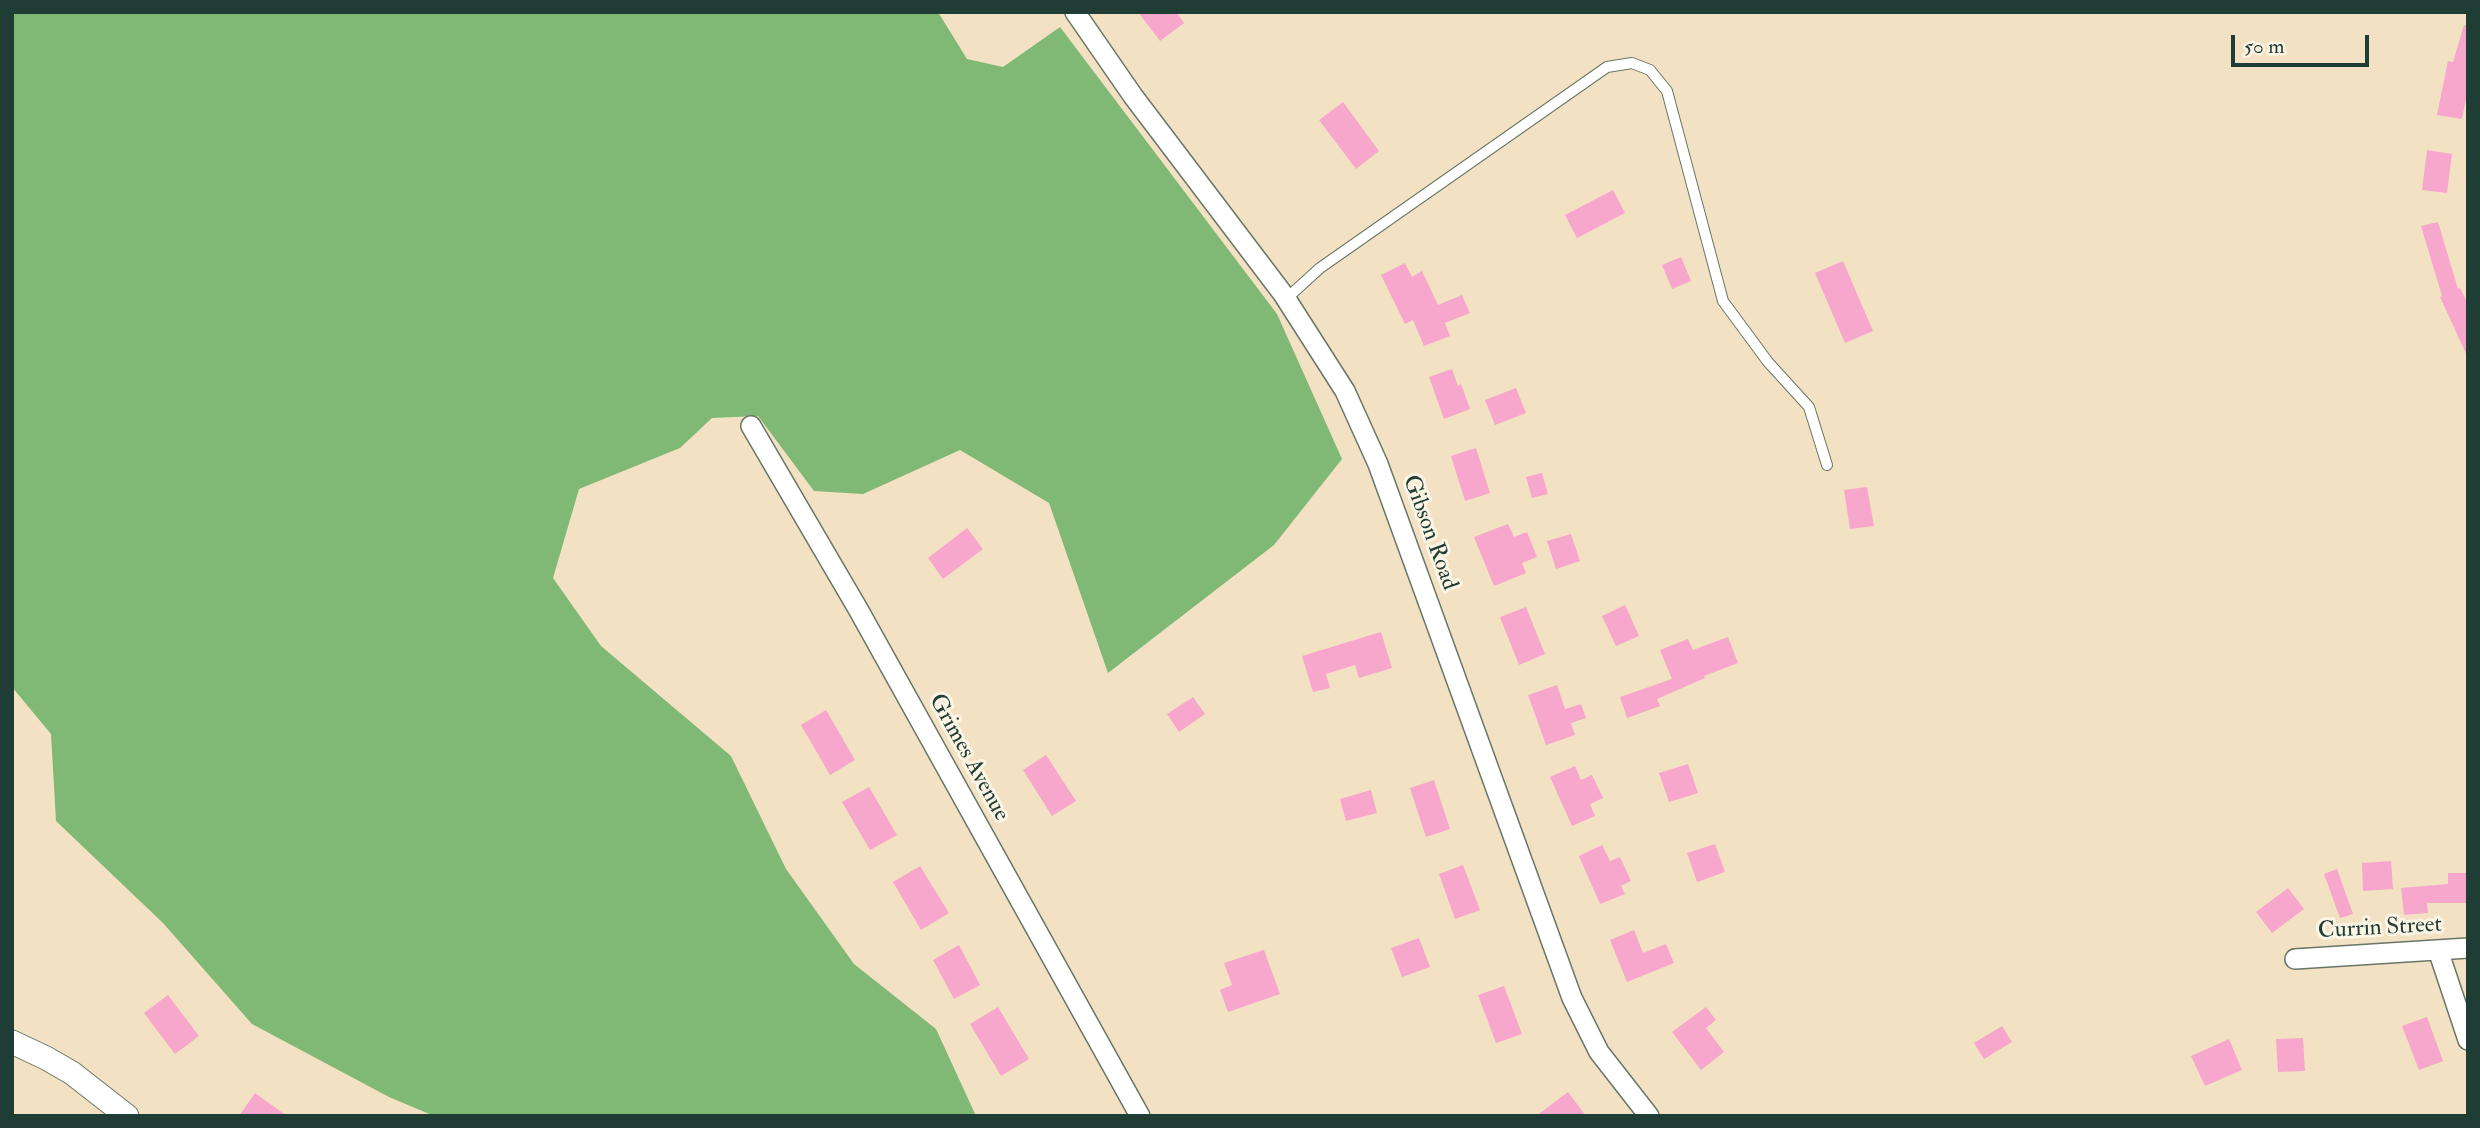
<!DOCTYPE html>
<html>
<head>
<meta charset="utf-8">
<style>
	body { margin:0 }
	#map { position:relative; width:2480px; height:1128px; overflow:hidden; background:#f3e1c3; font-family:"IM FELL Double Pica",serif }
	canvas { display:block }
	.frame { position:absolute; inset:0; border:14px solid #1f3d34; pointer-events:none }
	.scale { position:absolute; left:2231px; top:35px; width:138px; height:32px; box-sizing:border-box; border:4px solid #1f3d34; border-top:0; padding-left:9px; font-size:21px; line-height:24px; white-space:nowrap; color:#1f3d34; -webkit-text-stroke:5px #fcf5e5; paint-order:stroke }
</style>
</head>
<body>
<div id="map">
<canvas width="2480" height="1128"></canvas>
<div class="frame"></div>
<div class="scale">50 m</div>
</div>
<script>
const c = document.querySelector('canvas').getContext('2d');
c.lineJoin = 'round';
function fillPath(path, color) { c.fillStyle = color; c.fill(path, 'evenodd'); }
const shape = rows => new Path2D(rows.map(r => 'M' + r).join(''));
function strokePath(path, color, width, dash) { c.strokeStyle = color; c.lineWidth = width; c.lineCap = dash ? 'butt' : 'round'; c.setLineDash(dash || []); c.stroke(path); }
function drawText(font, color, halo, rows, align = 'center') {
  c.font = font + ' "IM FELL Double Pica",serif'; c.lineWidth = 6; c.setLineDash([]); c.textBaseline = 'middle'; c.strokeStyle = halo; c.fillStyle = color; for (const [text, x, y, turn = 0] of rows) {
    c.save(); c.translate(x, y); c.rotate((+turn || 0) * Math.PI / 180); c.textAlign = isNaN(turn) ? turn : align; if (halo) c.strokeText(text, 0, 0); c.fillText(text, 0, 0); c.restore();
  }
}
const forest = shape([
	[12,12,938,12,967,59,1003,67,1060,27,1277,314,1342,459,1274,545,1108,673,1049,503,960,450,863,494,814,491,758,416,712,418,680,448,579,489,553,578,601,646,731,756,786,869,854,964,936,1029,976,1116,434,1116,389,1097,252,1024,163,923,56,821,51,734,12,687]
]);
const building = shape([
	[1138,12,1176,12,1184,23,1160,41],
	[2464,25,2468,26,2468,89,2462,119,2437,115,2448,61,2453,62],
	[1343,102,1379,151,1356,169,1319,120],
	[2427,150,2452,154,2447,193,2422,190],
	[1613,190,1625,213,1577,238,1565,215],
	[2438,222,2458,289,2460,288,2468,304,2468,358,2440,297,2442,296,2421,226],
	[1681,257,1691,281,1672,289,1662,265],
	[1843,261,1873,331,1845,343,1815,273],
	[1405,263,1412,277,1422,271,1438,305,1462,295,1470,313,1445,323,1450,336,1424,346,1413,320,1405,324,1381,275],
	[1452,369,1458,386,1461,384,1470,409,1444,419,1429,377],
	[1516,388,1526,413,1495,425,1485,400],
	[1476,448,1490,493,1465,501,1451,456],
	[1542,473,1548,494,1532,498,1526,477],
	[1867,487,1874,526,1850,529,1844,490],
	[1508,524,1514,537,1527,532,1537,557,1522,563,1526,573,1494,586,1474,537],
	[967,528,983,549,943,579,928,558],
	[1571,534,1580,561,1556,569,1547,541],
	[1625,605,1639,636,1616,646,1602,616],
	[1526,607,1545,654,1519,665,1500,617],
	[1381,632,1392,668,1359,678,1355,665,1326,674,1330,688,1313,692,1302,656],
	[1728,637,1738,663,1704,676,1705,678,1657,699,1660,706,1627,718,1620,697,1672,679,1660,650,1688,639,1693,650],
	[1557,685,1565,709,1581,704,1586,718,1571,723,1575,735,1546,745,1528,695],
	[1193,697,1205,714,1179,732,1167,714],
	[826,710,855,760,830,775,801,725],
	[1046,755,1076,801,1052,816,1023,770],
	[1688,764,1698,793,1669,802,1659,773],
	[1575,766,1581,780,1592,775,1603,798,1590,804,1595,816,1572,826,1550,777],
	[1434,780,1450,829,1426,837,1410,788],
	[869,787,897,835,870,850,842,802],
	[1371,790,1377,813,1346,821,1340,799],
	[1715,844,1725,872,1697,882,1687,853],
	[1602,845,1610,861,1620,857,1631,881,1621,886,1625,894,1600,904,1579,856],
	[2391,861,2393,889,2363,891,2362,863],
	[1463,865,1480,910,1455,919,1439,874],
	[920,866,949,913,921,930,893,882],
	[2337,869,2353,914,2340,918,2324,874],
	[2448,873,2468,873,2468,903,2427,903,2428,913,2404,915,2401,888,2448,884],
	[2288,888,2304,909,2272,933,2256,912],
	[1634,930,1643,953,1666,944,1674,963,1627,982,1610,940],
	[1419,938,1430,967,1402,977,1391,948],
	[959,945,980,985,954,999,933,960],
	[1264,950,1280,994,1228,1012,1220,990,1232,985,1224,963],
	[1504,986,1522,1034,1496,1043,1478,995],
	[168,995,199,1036,175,1054,144,1013],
	[998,1007,1029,1059,1001,1076,970,1024],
	[1706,1007,1716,1020,1706,1028,1724,1052,1701,1070,1672,1032],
	[2427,1017,2443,1061,2419,1070,2402,1026],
	[2002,1026,2012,1042,1984,1059,1974,1043],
	[2303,1038,2305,1071,2278,1072,2276,1039],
	[2229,1039,2242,1070,2205,1086,2191,1056],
	[1568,1092,1586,1116,1536,1116],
	[255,1093,287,1116,239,1116]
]);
const service = shape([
	[1286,299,1320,268,1607,67,1632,63,1650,70,1667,91,1723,301,1768,362,1809,407,1827,465]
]);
const minor = shape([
	[1075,12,1133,96,1283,294,1345,391,1378,464,1572,998,1599,1052,1649,1116],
	[751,426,858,609,1140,1116],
	[2438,950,2468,1040],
	[2295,959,2468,948]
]);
const tertiary = shape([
	[12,1042,46,1058,72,1073,127,1116]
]);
const streetNames = [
	["Gibson Road",1429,533,70],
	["Grimes Avenue",968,758,61],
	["Currin Street",2380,929,-3]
];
fillPath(forest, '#80b875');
fillPath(building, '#f6a7cb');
strokePath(service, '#697666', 12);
strokePath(minor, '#697666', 22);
strokePath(tertiary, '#697666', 25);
strokePath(service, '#fff', 10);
strokePath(minor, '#fff', 19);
strokePath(tertiary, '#fff', 23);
drawText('23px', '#1f3d34', '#fcf5e5', streetNames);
</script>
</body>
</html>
